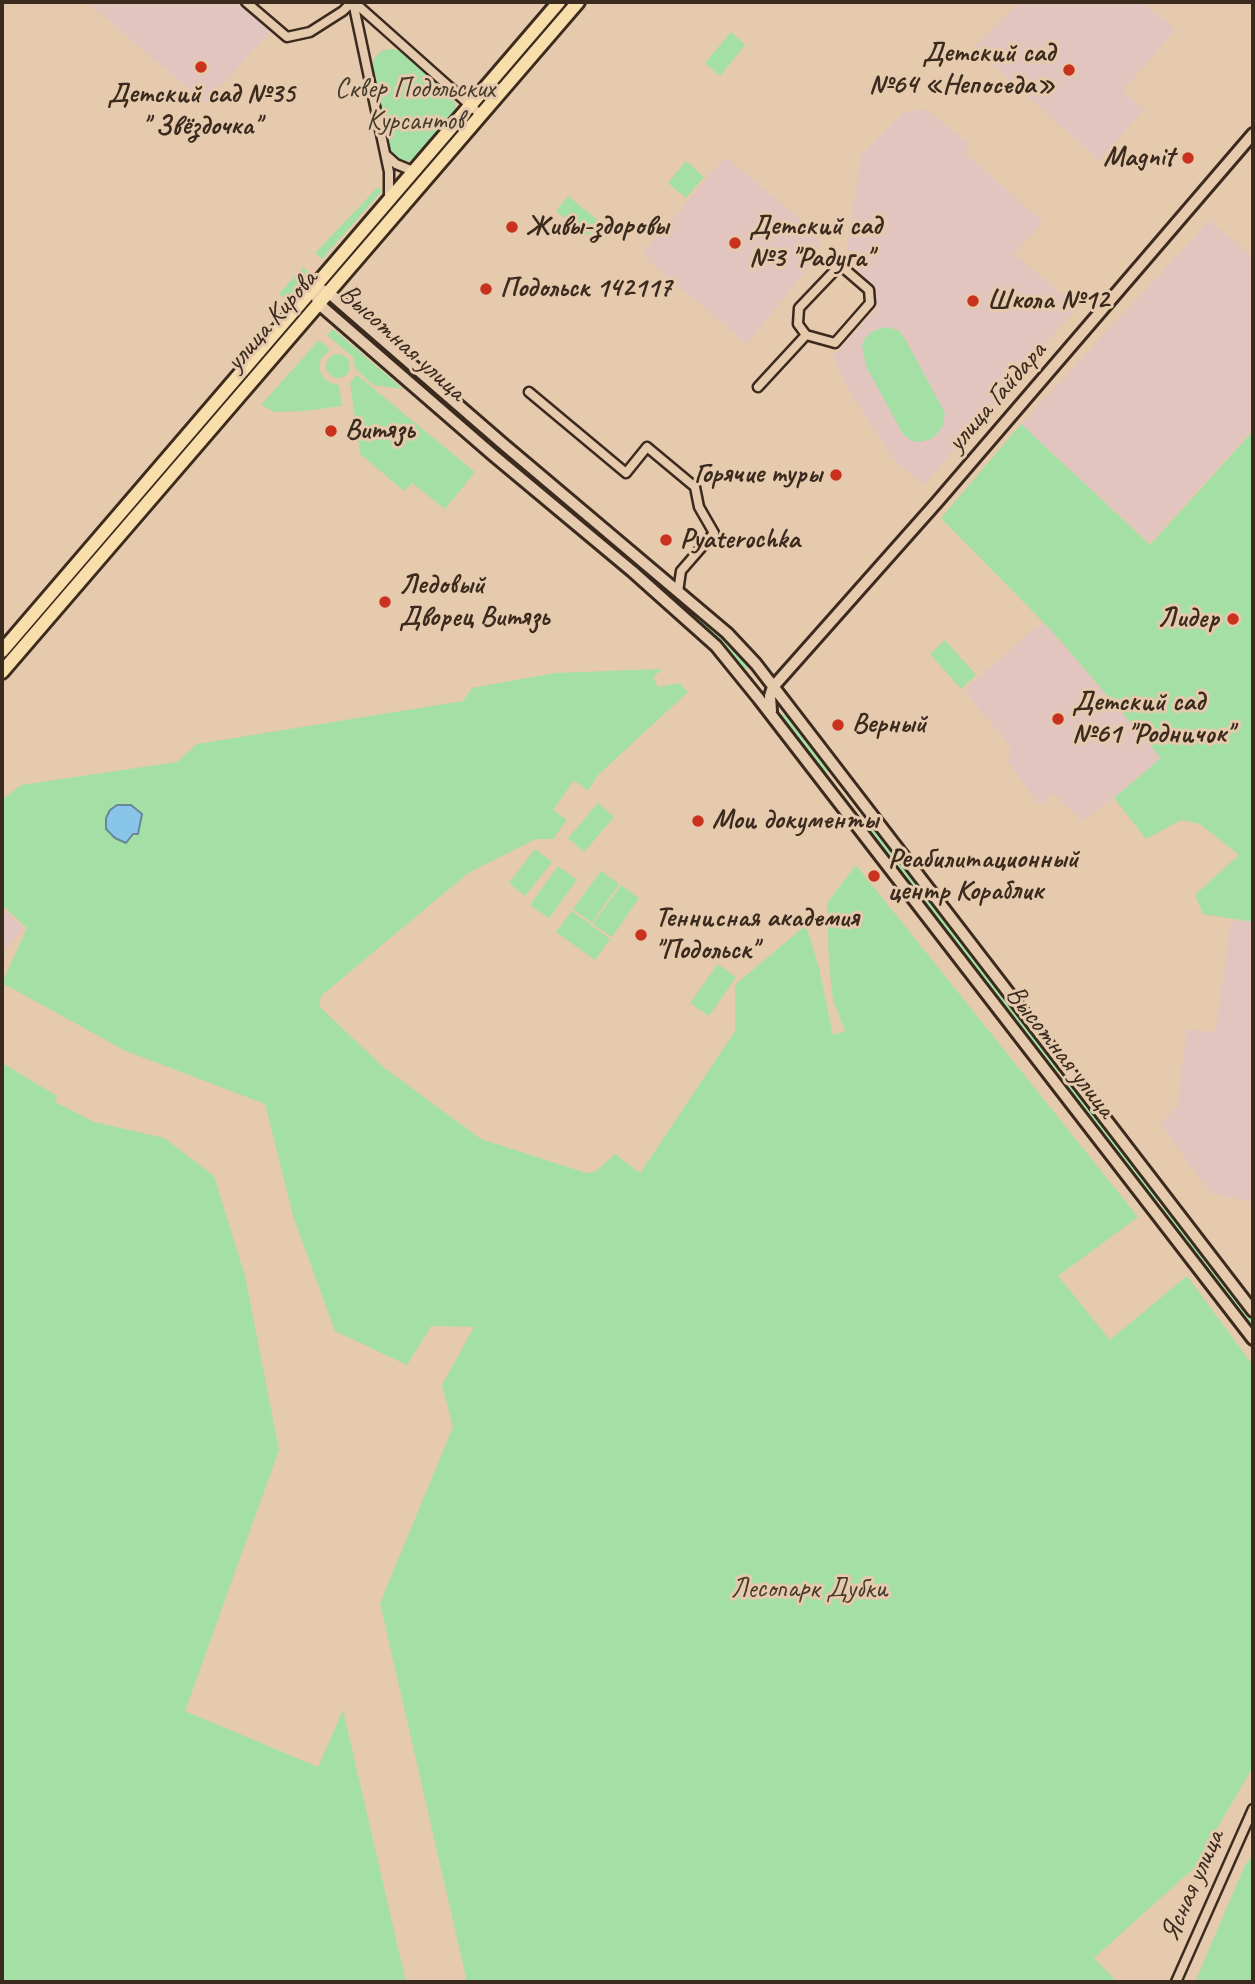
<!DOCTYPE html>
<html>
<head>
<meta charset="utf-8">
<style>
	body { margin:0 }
	#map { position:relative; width:1255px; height:1984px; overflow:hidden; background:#e6caad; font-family:Caveat,sans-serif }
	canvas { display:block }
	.frame { position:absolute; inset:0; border:4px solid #3b2a1e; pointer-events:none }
</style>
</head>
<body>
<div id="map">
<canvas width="1255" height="1984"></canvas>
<div class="frame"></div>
</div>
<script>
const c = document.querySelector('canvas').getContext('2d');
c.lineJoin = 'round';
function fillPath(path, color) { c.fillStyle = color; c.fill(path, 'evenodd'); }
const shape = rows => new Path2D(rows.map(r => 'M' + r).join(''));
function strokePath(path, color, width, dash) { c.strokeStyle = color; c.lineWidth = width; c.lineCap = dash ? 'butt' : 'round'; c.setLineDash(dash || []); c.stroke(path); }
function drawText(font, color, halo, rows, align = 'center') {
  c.font = font + ' Caveat,sans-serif'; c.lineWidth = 6; c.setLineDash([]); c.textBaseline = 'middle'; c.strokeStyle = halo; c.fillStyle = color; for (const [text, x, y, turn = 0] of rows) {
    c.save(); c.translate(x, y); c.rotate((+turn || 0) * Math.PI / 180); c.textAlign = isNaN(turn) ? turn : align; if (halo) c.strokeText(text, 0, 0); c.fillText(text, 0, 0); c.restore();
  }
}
const built = shape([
	[87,2,237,2,271,31,205,103],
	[1020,2,1142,2,1176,29,1123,91,1144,110,1099,160,973,48],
	[925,109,967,142,968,156,1043,222,1014,254,1077,307,924,485,894,460,854,399,834,361,834,356,876,309,872,285,858,270,847,248,861,154,903,112],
	[725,157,818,233,820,253,747,344,650,263,644,252],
	[1210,220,1253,258,1253,429,1150,543,1021,424],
	[1043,621,1161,758,1114,798,1081,821,1054,794,1039,805,1008,762,1011,748,964,690],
	[2,909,24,928,2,954],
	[1231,920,1253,922,1253,1202,1210,1193,1160,1123,1177,1107,1187,1028,1215,1033]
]);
const green = shape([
	[731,32,745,45,720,76,705,63],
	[394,49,405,53,453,95,456,110,413,160,403,162,394,157,390,150,372,65,375,57,383,50],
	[686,161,704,177,686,198,668,183],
	[378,187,382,191,322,259,315,253],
	[568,196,599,221,588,236,556,211],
	[303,267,309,273,287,300,279,294],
	[347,315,427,383,424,387,344,318],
	[884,327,898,330,905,339,945,413,943,426,933,438,921,442,912,441,903,434,866,366,862,346,865,338,872,332],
	[333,329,403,389,373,385,355,368,353,357,327,335],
	[319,340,330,350,321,358,319,368,323,377,330,383,339,385,342,406,304,411,275,412,261,405],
	'326 366a12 12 0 1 1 24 0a12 12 0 1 1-24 0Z',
	[357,375,475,472,445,509,412,483,404,491,360,454,350,383],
	[432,388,490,439,490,442,487,443,429,391],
	[1021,424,1150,545,1253,431,1253,922,1203,914,1195,895,1239,855,1200,824,1181,820,1146,839,1114,798,1161,758,1051,630,941,518],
	[507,452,632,558,631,561,628,562,504,456,503,453],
	[650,572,720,635,749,666,744,670,716,639,646,577],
	[945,640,976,675,961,689,930,654],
	[662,669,653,677,658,687,679,683,688,692,598,775,588,791,574,780,553,810,567,820,553,839,536,839,468,873,321,996,319,1006,383,1067,481,1139,586,1173,595,1172,615,1154,640,1173,735,1031,735,985,806,925,819,968,833,1035,845,1031,833,1000,829,965,827,903,856,865,1138,1217,1058,1276,1110,1340,1187,1276,1253,1365,1253,1767,1194,1868,1094,1958,1117,1982,467,1982,380,1603,453,1427,442,1385,474,1327,431,1326,407,1365,335,1331,293,1216,265,1104,126,1051,2,983,27,928,2,905,2,800,21,785,177,762,197,744,463,701,472,688,555,673],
	[782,714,788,715,828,767,828,772,822,772,782,720],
	[598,803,614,817,584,852,568,838],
	[869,822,970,954,1060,1070,1055,1074,965,958,864,825],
	[535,849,552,862,525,896,509,883],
	[558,866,577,880,549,918,530,905],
	[601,871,619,884,592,923,573,909],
	[621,885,639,898,612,937,593,924],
	[572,911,610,939,595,960,556,932],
	[718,964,736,977,709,1016,690,1003],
	[2,1063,57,1096,55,1102,94,1122,164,1138,214,1176,245,1276,279,1450,185,1711,318,1767,343,1710,406,1982,2,1982],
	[1064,1076,1160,1200,1155,1204,1060,1079],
	[1164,1205,1253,1320,1253,1331,1159,1209],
	[1253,1855,1253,1982,1195,1982,1245,1865]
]);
const water = shape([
	[117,805,131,805,142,814,138,834,133,834,126,843,115,838,106,829,106,818,110,810,117,805]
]);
const street = shape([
	[246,2,287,37,310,32,343,11,352,2],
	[353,2,389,172,389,199],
	[354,2,481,115],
	[386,155,396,164,413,171,417,170],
	[840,265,869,290,870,303,835,343,806,335,798,324,799,308,840,265],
	[758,387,806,335],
	[529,392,626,473,647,447,695,487,699,507,714,533,681,571,678,592],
	[1176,1982,1253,1809]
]);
const secondary = shape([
	[313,287,319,304,493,455,632,571,716,646,759,699,1253,1339],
	[313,287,328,292,502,443,727,633,756,664,1253,1311],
	[771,711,770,696,773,687,938,501,1253,134]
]);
const primary = shape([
	[2,651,559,2],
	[2,672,578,2]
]);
const markers = [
	[201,67,7,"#c8321e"],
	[1069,70,7,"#c8321e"],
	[1188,158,7,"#c8321e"],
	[512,227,7,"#c8321e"],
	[735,243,7,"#c8321e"],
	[486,289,7,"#c8321e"],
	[973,301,7,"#c8321e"],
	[331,431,7,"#c8321e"],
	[836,475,7,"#c8321e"],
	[666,540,7,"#c8321e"],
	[385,602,7,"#c8321e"],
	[1233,619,7,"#c8321e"],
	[1058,719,7,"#c8321e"],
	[838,725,7,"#c8321e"],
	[698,821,7,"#c8321e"],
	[874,876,7,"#c8321e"],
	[641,935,7,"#c8321e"]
];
const poiNames = [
	["Детский сад",1055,54,"right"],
	["№64 «Непоседа»",1055,86,"right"],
	["Детский сад №35",201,95,"center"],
	["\" Звёздочка\"",201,127,"center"],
	["Magnit",1174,158,"right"],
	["Живы-здоровы",526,227],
	["Детский сад",749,227],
	["№3 \"Радуга\"",749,259],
	["Подольск 142117",500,289],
	["Школа №12",987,301],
	["Витязь",345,431],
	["Горячие туры",822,475,"right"],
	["Pyaterochka",680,540],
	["Ледовый",399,586],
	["Дворец Витязь",399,618],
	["Лидер",1219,619,"right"],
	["Детский сад",1072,703],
	["№61 \"Родничок\"",1072,735],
	["Верный",852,725],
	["Мои документы",712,821],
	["Реабилитационный",888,860],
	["центр Кораблик",888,892],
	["Теннисная академия",655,919],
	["\"Подольск\"",655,951]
];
const parkNames = [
	["Сквер Подольских",415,90],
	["Курсантов",415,122],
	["Лесопарк Дубки",809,1590]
];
const streetNames = [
	["улица Кирова",272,321,-49],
	["Высотная улица",402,343,42],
	["улица Гайдара",997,397,-49],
	["Высотная улица",1060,1052,52],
	["Ясная улица",1193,1886,-66]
];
fillPath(built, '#e2c5be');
fillPath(green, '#a4dfa5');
fillPath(water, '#89c5e9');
strokePath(water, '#6a8798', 2);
strokePath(street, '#3b2a1e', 13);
strokePath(secondary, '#3b2a1e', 16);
strokePath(primary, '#3b2a1e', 18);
strokePath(street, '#e6caad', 8);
strokePath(secondary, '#e6caad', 10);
strokePath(primary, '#f8deab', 12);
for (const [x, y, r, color] of markers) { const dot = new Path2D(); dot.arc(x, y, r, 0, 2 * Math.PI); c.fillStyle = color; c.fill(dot); strokePath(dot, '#e6caad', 2.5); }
drawText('bold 28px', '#3b2a1e', '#e6caad', poiNames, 'left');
drawText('28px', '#463c2c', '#e6caad', parkNames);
drawText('28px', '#3b2a1e', '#e6caad', streetNames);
</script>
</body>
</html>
